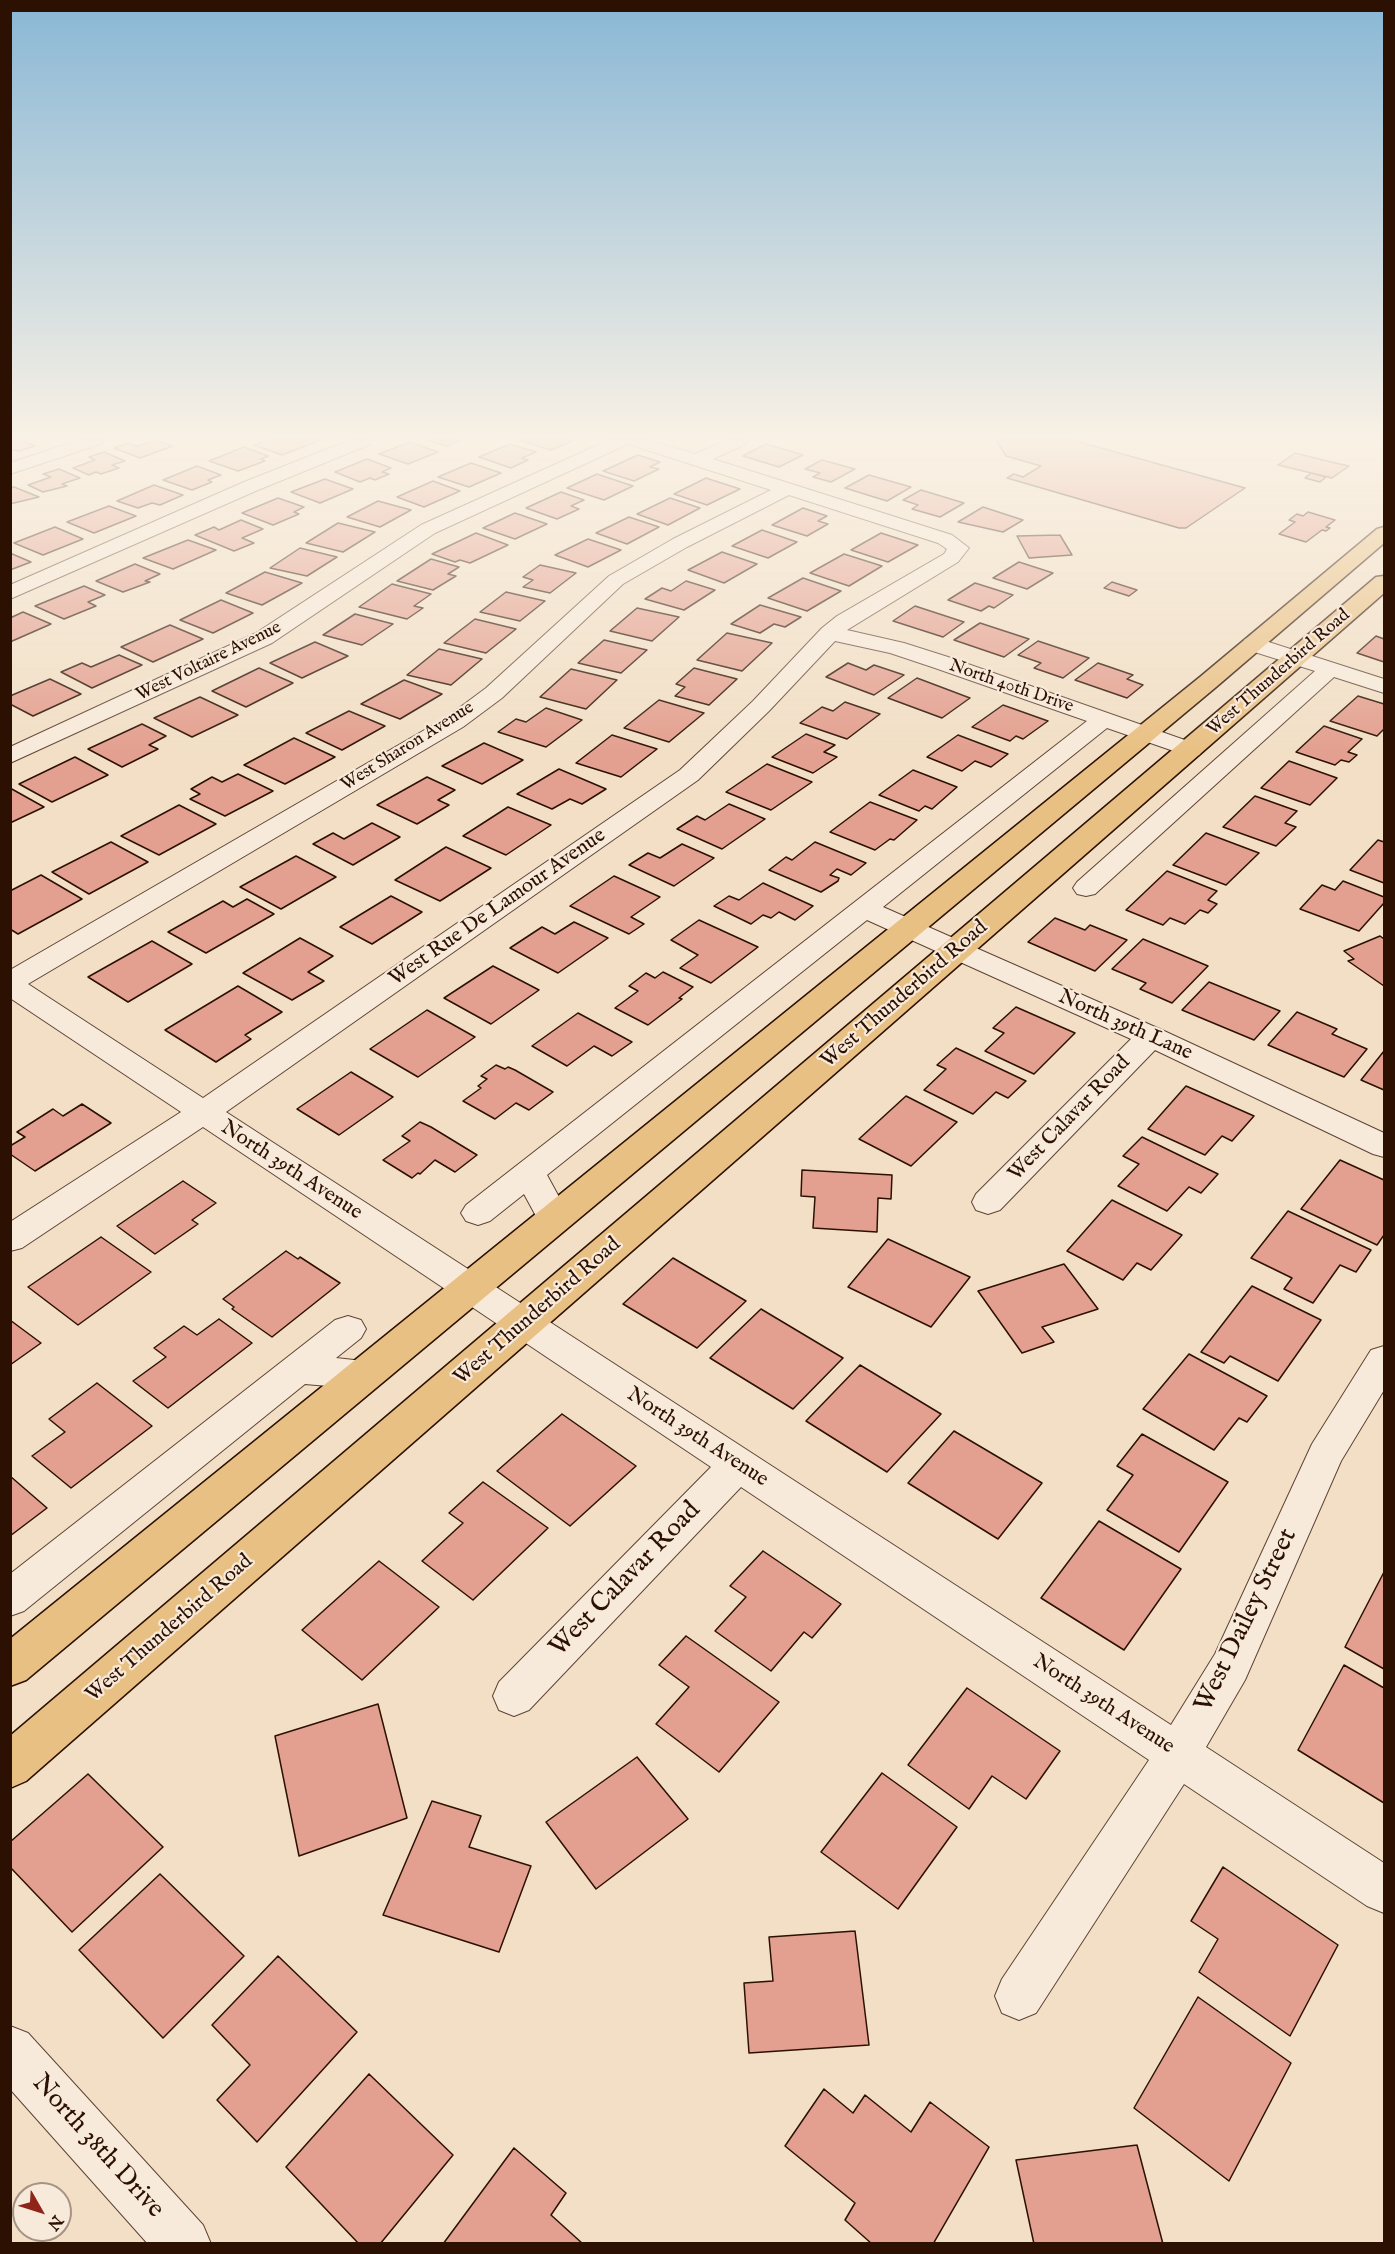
<!DOCTYPE html>
<html>
<head>
<meta charset="utf-8">
<style>
	body { margin:0 }
	#map { position:relative; width:1395px; height:2254px; overflow:hidden; background:#f2dfc6; font-family:"IM FELL English",serif }
	canvas { display:block }
	.frame { position:absolute; inset:0; border:12px solid #2c1103; pointer-events:none }
	.north { position:absolute; left:12px; top:2182px; width:60px; height:60px; box-sizing:border-box; background:#f7eada; border:2px solid #a69384; border-radius:50%; rotate:129deg; font-size:16px; font-weight:700; line-height:24px; text-align:center; color:#2c1103 }
	.north::after { content:''; display:block; margin:auto; width:21px; height:27px; background:#8f2418; clip-path:polygon(50% 0,100% 100%,50% 72%,0 100%) }
</style>
</head>
<body>
<div id="map">
<canvas width="1395" height="2254"></canvas>
<div class="frame"></div>
<div class="north">N</div>
</div>
<script>
const c = document.querySelector('canvas').getContext('2d');
c.lineJoin = 'round';
function fillPath(path, color) { c.fillStyle = color; c.fill(path, 'evenodd'); }
const shape = rows => new Path2D(rows.map(r => 'M' + r).join(''));
function strokePath(path, color, width, dash) { c.strokeStyle = color; c.lineWidth = width; c.lineCap = dash ? 'butt' : 'round'; c.setLineDash(dash || []); c.stroke(path); }
function drawText(font, color, halo, rows, align = 'center') {
  c.font = font + ' "IM FELL English",serif'; c.lineWidth = 4.5; c.setLineDash([]); c.textBaseline = 'middle'; c.strokeStyle = halo; c.fillStyle = color; for (const [text, x, y, turn = 0] of rows) {
    c.save(); c.translate(x, y); c.rotate((+turn || 0) * Math.PI / 180); c.textAlign = isNaN(turn) ? turn : align; if (halo) c.strokeText(text, 0, 0); c.fillText(text, 0, 0); c.restore();
  }
}
const building = shape([
	[10,440,19,440,35,446,19,451,10,449,10,440],
	[155,440,173,446,140,458,114,448,128,443,137,446,155,440],
	[268,440,321,440,282,455,254,445,268,440],
	[426,440,463,440,446,446,426,440],
	[519,440,575,440,551,450,519,440],
	[996,440,1072,440,1245,488,1186,528,1179,528,1007,478,1014,474,1023,477,1041,466,1006,456,996,440],
	[410,442,438,452,408,464,379,454,410,442],
	[510,444,536,452,522,458,528,460,511,468,479,457,510,444],
	[766,444,803,455,779,467,743,456,766,444],
	[244,447,268,456,261,459,265,461,238,471,209,461,244,447],
	[104,452,125,461,112,465,119,468,101,474,96,472,89,475,73,468,95,460,89,457,104,452],
	[1295,453,1331,462,1349,466,1332,478,1278,465,1295,453],
	[638,455,660,462,650,467,659,469,634,481,603,471,638,455],
	[367,459,391,468,382,472,389,474,375,480,370,478,360,482,335,472,367,459],
	[822,460,855,469,831,482,813,477,820,473,805,469,822,460],
	[471,463,501,473,469,487,438,477,471,463],
	[197,466,221,475,208,480,212,482,192,490,163,480,197,466],
	[59,469,80,478,62,484,67,486,43,492,28,485,51,477,43,474,59,469],
	[1311,473,1326,477,1320,482,1305,478,1311,473],
	[597,474,633,486,604,500,567,488,597,474],
	[869,475,911,487,887,501,845,488,869,475],
	[706,478,740,489,707,505,674,494,706,478],
	[325,479,353,489,320,503,291,492,325,479],
	[433,481,460,491,424,507,397,497,433,481],
	[154,485,183,495,160,505,152,503,138,508,117,501,154,485],
	[14,487,39,497,10,504,10,488,14,487],
	[921,490,964,503,940,517,912,509,918,505,903,500,921,490],
	[561,492,584,500,571,506,579,509,557,519,526,508,561,492],
	[278,498,304,507,294,512,299,514,273,525,242,513,278,498],
	[670,498,700,508,668,525,637,514,670,498],
	[378,501,411,510,380,527,347,517,378,501],
	[109,506,136,516,94,533,67,522,109,506],
	[983,507,1023,520,1003,532,958,522,983,507],
	[803,508,827,516,818,521,828,524,807,536,772,525,803,508],
	[1308,512,1335,520,1326,527,1330,528,1326,531,1322,530,1306,542,1279,534,1295,522,1289,520,1297,514,1303,516,1308,512],
	[515,513,547,524,515,539,483,528,515,513],
	[629,517,659,527,627,544,596,533,629,517],
	[241,520,263,529,242,538,254,543,234,551,195,535,214,527,219,530,241,520],
	[338,523,375,532,343,552,306,543,338,523],
	[55,527,83,539,43,555,14,543,55,527],
	[762,530,797,542,768,558,732,546,762,530],
	[476,533,508,545,470,563,460,560,455,562,432,554,476,533],
	[881,533,918,545,888,562,851,550,881,533],
	[1060,535,1072,555,1029,558,1017,536,1060,535],
	[588,539,621,550,588,567,555,555,588,539],
	[188,540,216,550,173,569,143,558,188,540],
	[300,548,337,557,307,576,270,568,300,548],
	[722,552,757,564,724,583,688,570,722,552],
	[10,553,31,562,10,570,10,553],
	[844,554,882,566,849,586,810,573,844,554],
	[431,559,459,567,448,574,456,576,433,590,397,581,431,559],
	[1019,562,1053,573,1027,589,993,578,1019,562],
	[135,564,160,574,145,581,150,582,123,592,96,581,135,564],
	[540,565,576,573,550,593,523,587,533,580,523,577,540,565],
	[265,572,302,583,262,605,226,593,265,572],
	[803,578,841,591,807,611,768,598,803,578],
	[686,581,715,590,684,610,645,599,662,588,671,591,686,581],
	[1112,582,1137,590,1129,596,1104,588,1112,582],
	[975,583,1013,595,994,608,989,606,981,611,948,600,975,583],
	[392,584,431,594,414,606,423,608,407,619,359,607,392,584],
	[84,586,105,595,88,602,96,606,64,619,35,606,84,586],
	[506,592,545,601,520,621,480,612,506,592],
	[221,600,253,613,213,633,180,620,221,600],
	[760,605,801,617,785,627,774,624,760,633,731,624,760,605],
	[915,606,964,622,943,637,893,621,915,606],
	[637,608,679,617,652,641,610,631,637,608],
	[23,612,51,624,10,642,10,618,23,612],
	[355,614,393,624,362,645,323,635,355,614],
	[475,619,516,629,486,653,444,643,475,619],
	[980,623,1029,639,1004,657,954,640,980,623],
	[170,625,203,639,153,662,121,647,170,625],
	[727,633,772,643,742,671,697,660,727,633],
	[1376,636,1384,639,1384,662,1357,653,1376,636],
	[604,640,647,650,621,673,578,663,604,640],
	[1038,641,1089,658,1063,678,1034,668,1041,663,1018,655,1038,641],
	[315,642,348,656,302,678,270,663,315,642],
	[439,649,482,659,451,685,407,675,439,649],
	[119,655,142,665,92,688,61,672,82,663,91,667,119,655],
	[848,663,866,670,874,665,904,675,874,695,826,677,848,663],
	[1098,663,1133,675,1127,679,1143,685,1127,698,1075,680,1098,663],
	[259,668,293,683,246,707,212,691,259,668],
	[694,668,737,679,709,705,675,696,685,687,676,684,694,668],
	[571,669,617,680,586,709,540,697,571,669],
	[917,678,970,698,942,718,888,698,917,678],
	[50,679,81,694,33,716,10,704,10,696,50,679],
	[404,680,442,694,400,719,361,704,404,680],
	[1358,696,1384,704,1384,729,1377,736,1330,721,1358,696],
	[200,697,238,715,192,737,154,718,200,697],
	[659,700,704,713,669,742,624,728,659,700],
	[845,702,880,714,847,739,800,723,822,707,833,711,845,702],
	[1003,705,1048,721,1023,739,1016,736,1010,741,972,727,1003,705],
	[546,708,582,720,546,747,498,732,516,719,526,722,546,708],
	[349,711,385,726,342,750,306,733,349,711],
	[142,724,166,736,149,745,158,749,122,767,88,749,142,724],
	[1324,726,1362,739,1348,752,1357,755,1349,762,1341,760,1335,765,1296,752,1324,726],
	[806,734,835,745,824,752,837,757,813,773,772,757,806,734],
	[612,735,657,749,621,777,576,763,612,735],
	[958,735,1008,754,991,767,975,761,962,771,927,757,958,735],
	[294,738,335,757,285,784,244,765,294,738],
	[484,743,523,760,482,784,442,766,484,743],
	[75,757,108,775,52,802,19,784,75,757],
	[1289,761,1337,778,1310,805,1261,788,1289,761],
	[767,764,812,782,771,810,726,792,767,764],
	[559,769,606,789,582,804,570,799,552,809,517,794,559,769],
	[913,770,957,787,932,809,925,806,919,811,879,795,913,770],
	[238,774,273,791,225,816,190,799,200,794,191,789,212,777,222,782,238,774],
	[427,777,455,790,438,800,449,805,417,824,377,805,427,777],
	[10,788,44,807,10,823,10,788],
	[1255,796,1297,811,1285,823,1296,827,1276,846,1223,827,1255,796],
	[870,802,917,820,894,840,890,839,875,850,830,832,870,802],
	[729,804,765,819,722,849,677,829,697,816,705,820,729,804],
	[179,805,216,824,159,855,121,836,179,805],
	[508,807,551,825,506,855,463,836,508,807],
	[372,823,400,837,353,865,313,844,333,833,344,839,372,823],
	[1206,833,1259,853,1226,885,1173,865,1206,833],
	[1378,840,1384,842,1384,883,1350,870,1378,840],
	[111,842,148,862,89,894,52,872,111,842],
	[815,842,866,863,851,875,837,869,830,875,839,878,838,881,821,892,769,870,786,857,792,860,815,842],
	[682,844,714,858,674,886,629,865,648,853,660,858,682,844],
	[446,847,491,868,440,901,395,880,446,847],
	[296,856,336,877,281,909,240,887,296,856],
	[1167,871,1217,891,1208,900,1217,904,1208,913,1200,910,1185,924,1170,918,1163,925,1126,910,1167,871],
	[41,875,82,899,18,934,10,929,10,891,41,875],
	[614,876,660,897,631,917,644,924,629,934,570,906,614,876],
	[1343,881,1384,897,1384,903,1359,931,1300,909,1322,885,1335,890,1343,881],
	[763,883,813,906,795,920,779,912,771,918,763,915,751,924,714,906,729,896,739,900,763,883],
	[391,896,422,912,372,944,340,927,391,896],
	[247,899,274,914,206,953,168,932,223,901,233,907,247,899],
	[1055,918,1085,930,1090,925,1127,940,1095,971,1028,942,1055,918],
	[699,920,758,947,711,983,680,968,698,955,671,940,699,920],
	[574,922,608,938,558,973,510,948,542,927,555,934,574,922],
	[1380,936,1384,939,1384,986,1348,961,1354,959,1344,951,1380,936],
	[300,938,333,956,308,972,324,981,292,1000,243,973,300,938],
	[1143,939,1208,966,1172,1003,1140,989,1146,983,1112,969,1143,939],
	[152,941,192,964,128,1002,88,977,152,941],
	[493,966,539,990,491,1024,444,998,493,966],
	[663,972,693,987,679,998,682,999,648,1025,615,1008,638,991,629,986,646,973,655,978,663,972],
	[1209,982,1280,1011,1254,1040,1182,1010,1209,982],
	[238,986,282,1012,245,1035,251,1039,216,1062,165,1030,238,986],
	[1016,1007,1075,1033,1034,1074,985,1051,1004,1033,993,1028,1016,1007],
	[427,1010,475,1037,418,1077,370,1049,427,1010],
	[1297,1012,1337,1029,1332,1034,1367,1049,1344,1077,1268,1045,1297,1012],
	[578,1013,632,1042,612,1056,594,1046,567,1066,532,1046,578,1013],
	[956,1048,1026,1081,1008,1098,996,1092,973,1114,924,1090,946,1069,937,1065,956,1048],
	[1384,1051,1384,1090,1361,1080,1384,1051],
	[496,1065,505,1069,508,1067,515,1070,553,1092,529,1110,516,1103,495,1119,463,1101,481,1088,478,1086,487,1079,481,1076,496,1065],
	[351,1072,393,1097,339,1135,297,1109,351,1072],
	[1186,1086,1254,1116,1232,1141,1222,1136,1205,1155,1148,1129,1186,1086],
	[906,1096,957,1122,911,1166,859,1139,906,1096],
	[82,1104,111,1123,35,1171,10,1154,10,1146,25,1137,17,1132,53,1109,63,1116,82,1104],
	[420,1122,431,1127,477,1155,455,1172,435,1160,420,1174,418,1173,412,1178,383,1160,410,1141,402,1136,420,1122],
	[1142,1137,1218,1174,1201,1193,1189,1187,1167,1211,1118,1186,1139,1164,1123,1156,1142,1137],
	[1340,1160,1384,1180,1384,1235,1377,1245,1301,1209,1340,1160],
	[802,1170,892,1175,891,1199,878,1198,877,1232,813,1228,815,1197,801,1196,802,1170],
	[183,1181,216,1203,192,1220,198,1224,155,1254,117,1226,183,1181],
	[1112,1200,1182,1235,1151,1270,1137,1263,1123,1280,1067,1251,1112,1200],
	[1288,1211,1371,1250,1356,1272,1340,1265,1313,1303,1284,1289,1292,1278,1251,1258,1288,1211],
	[101,1237,151,1272,78,1325,28,1287,101,1237],
	[888,1239,970,1277,931,1327,848,1287,888,1239],
	[286,1251,298,1259,300,1257,340,1283,272,1337,232,1309,234,1307,223,1299,286,1251],
	[673,1258,746,1301,697,1348,623,1304,673,1258],
	[1064,1264,1098,1309,1042,1327,1054,1342,1022,1353,978,1291,1064,1264],
	[1252,1286,1321,1320,1278,1381,1230,1356,1224,1363,1201,1352,1252,1286],
	[761,1309,843,1358,793,1409,710,1358,761,1309],
	[219,1319,252,1343,168,1408,133,1381,166,1357,154,1348,184,1326,197,1335,219,1319],
	[10,1320,41,1343,10,1365,10,1320],
	[1189,1354,1267,1396,1247,1422,1239,1418,1214,1450,1143,1409,1189,1354],
	[860,1365,941,1414,887,1472,806,1421,860,1365],
	[97,1383,152,1426,71,1488,32,1456,65,1432,49,1419,97,1383],
	[562,1414,636,1466,570,1526,497,1471,562,1414],
	[954,1431,1042,1483,998,1539,908,1483,954,1431],
	[1142,1434,1228,1482,1179,1552,1107,1510,1133,1475,1117,1466,1142,1434],
	[10,1476,47,1508,10,1536,10,1476],
	[483,1482,548,1528,473,1600,422,1561,463,1523,449,1513,483,1482],
	[1099,1521,1181,1569,1124,1650,1041,1598,1099,1521],
	[763,1551,841,1604,812,1638,804,1632,771,1671,715,1631,746,1597,730,1586,763,1551],
	[379,1561,439,1607,362,1680,302,1630,379,1561],
	[1384,1572,1384,1669,1345,1647,1384,1572],
	[686,1636,779,1702,719,1772,656,1724,689,1687,659,1665,686,1636],
	[1344,1665,1384,1688,1384,1803,1298,1750,1344,1665],
	[967,1688,1060,1751,1026,1799,992,1776,969,1809,908,1765,967,1688],
	[378,1704,407,1818,299,1856,275,1736,378,1704],
	[637,1757,688,1819,596,1889,546,1822,637,1757],
	[882,1773,957,1827,898,1909,821,1852,882,1773],
	[88,1774,163,1847,72,1932,10,1867,10,1842,88,1774],
	[432,1801,481,1816,469,1847,531,1866,499,1952,383,1915,432,1801],
	[1223,1867,1338,1945,1290,2036,1199,1972,1218,1939,1191,1921,1223,1867],
	[160,1874,244,1956,163,2038,79,1950,160,1874],
	[855,1931,869,2045,749,2053,744,1983,773,1981,769,1937,855,1931],
	[278,1956,357,2032,257,2142,217,2100,250,2065,212,2025,278,1956],
	[1198,1997,1291,2063,1229,2181,1134,2108,1198,1997],
	[369,2074,453,2155,380,2244,359,2244,286,2167,369,2074],
	[824,2089,853,2113,865,2095,911,2132,930,2102,989,2147,933,2244,872,2244,845,2220,855,2203,785,2146,824,2089],
	[1137,2145,1163,2244,1034,2244,1016,2160,1137,2145],
	[514,2148,566,2193,551,2215,583,2244,443,2244,514,2148]
]);
const minor = shape([
	[79,440,104,440,101,444,10,474,10,463,79,440],
	[350,440,374,440,371,444,258,490,10,599,10,585,244,482,350,440],
	[609,440,650,440,695,454,727,440,749,440,746,444,713,459,952,535,969,548,958,562,847,630,904,643,948,657,1199,745,1203,750,1199,755,1191,757,1107,728,883,907,1162,1030,1384,1133,1384,1157,1373,1154,1155,1050,1000,1210,988,1214,976,1210,972,1202,976,1194,1131,1039,867,920,547,1175,571,1219,566,1227,554,1231,542,1227,524,1194,490,1221,478,1225,466,1221,461,1213,466,1205,1087,721,932,667,890,653,835,641,769,711,698,780,226,1112,1171,1725,1215,1654,1312,1444,1371,1350,1384,1346,1384,1390,1341,1461,1245,1680,1206,1747,1384,1863,1384,1913,1367,1906,1184,1784,1036,2013,1019,2020,1002,2013,995,1996,1002,1979,1149,1760,741,1487,529,1710,514,1716,499,1710,493,1696,499,1682,711,1467,203,1127,22,1248,10,1251,10,1222,181,1112,10,998,10,970,447,717,486,688,609,576,673,539,771,490,628,444,435,533,272,643,10,763,10,747,256,633,421,525,609,440],
	[789,495,938,543,947,549,944,554,837,616,822,628,753,701,680,770,203,1098,28,984,463,727,502,698,623,584,687,547,789,495],
	[1253,637,1384,679,1384,693,1334,677,1095,894,1086,896,1077,894,1073,888,1077,882,1315,671,1245,649,1242,644,1245,639,1253,637],
	[348,1316,361,1320,366,1329,361,1338,336,1358,363,1361,376,1365,381,1375,376,1385,363,1389,305,1384,24,1611,10,1616,10,1574,335,1320,348,1316],
	[10,2026,28,2033,203,2225,211,2244,148,2244,10,2089,10,2026]
]);
const major = shape([
	[1384,527,1384,543,1216,687,26,1680,10,1686,10,1639,1200,677,1377,529,1384,527],
	[1384,576,1384,593,26,1781,10,1788,10,1736,1376,577,1384,576]
]);
const farStreetnames = [
	["West Voltaire Avenue",209,662,-26],
	["West Thunderbird Road",1279,673,-41],
	["North 40th Drive",1011,687,19],
	["West Sharon Avenue",408,747,-32]
];
const streetNames = [
	["West Rue De Lamour Avenue",498,908,-35],
	["West Thunderbird Road",905,995,-41],
	["North 39th Lane",1125,1026,24],
	["West Calavar Road",1070,1119,-46],
	["North 39th Avenue",291,1171,33],
	["West Thunderbird Road",538,1312,-41],
	["North 39th Avenue",697,1438,33],
	["West Thunderbird Road",170,1629,-41],
	["North 39th Avenue",1103,1705,33]
];
const nearStreetnames = [
	["West Calavar Road",626,1580,-46],
	["West Dailey Street",1247,1621,-64],
	["North 38th Drive",97,2147,48]
];
fillPath(building, '#e39f8f');
strokePath(building, '#2c1103', 1.5);
strokePath(minor, '#5e4434', 2);
strokePath(major, '#2c1103', 3);
fillPath(minor, '#f7eada');
fillPath(major, '#e9c083');
const sky = c.createLinearGradient(0, 0, 0, 755);
sky.addColorStop(0, '#89b7d5');
sky.addColorStop(0.58, '#f9f1e5');
sky.addColorStop(1, '#f9f1e500');
c.fillStyle = sky;
c.fillRect(0, 0, 1395, 755);
drawText('18px', '#2c1103', '#f7eada', farStreetnames);
drawText('21px', '#2c1103', '#f7eada', streetNames);
drawText('26px', '#2c1103', '#f7eada', nearStreetnames);
</script>
</body>
</html>
